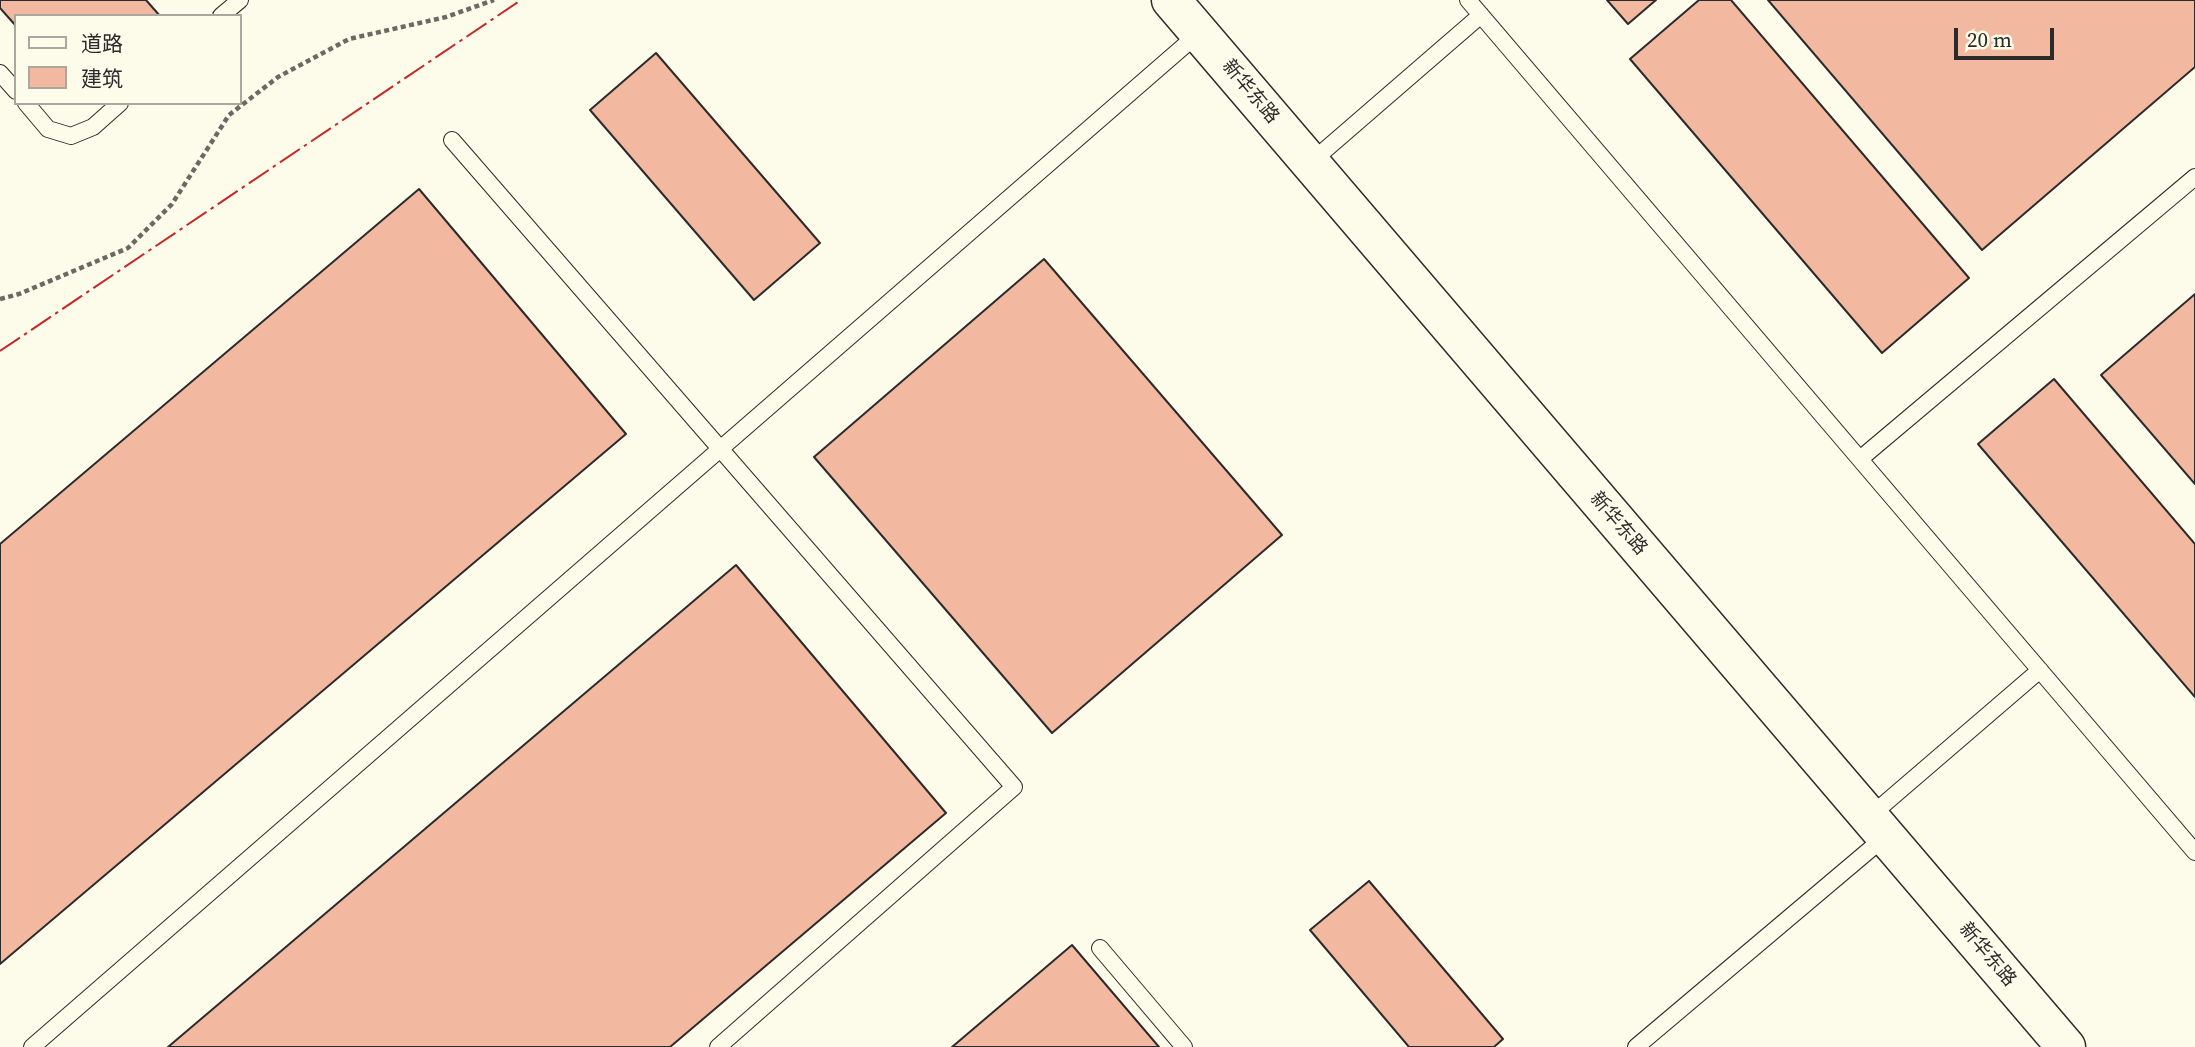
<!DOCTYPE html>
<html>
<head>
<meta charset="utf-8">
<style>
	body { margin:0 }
	#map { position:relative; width:2195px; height:1047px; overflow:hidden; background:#fdfbea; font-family:"Source Serif 4","Noto Sans SC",serif }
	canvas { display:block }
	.legend { position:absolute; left:14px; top:14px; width:228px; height:91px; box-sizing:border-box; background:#fdfbea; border:2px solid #a9a89e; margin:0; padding:9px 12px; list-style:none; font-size:21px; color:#2b2b2b }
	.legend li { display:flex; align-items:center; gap:14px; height:35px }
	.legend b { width:35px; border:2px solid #a9a89e }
	.scale { position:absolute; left:1954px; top:28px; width:100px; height:32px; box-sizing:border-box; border:4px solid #2b2b2b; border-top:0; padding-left:9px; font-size:21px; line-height:24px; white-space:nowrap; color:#2b2b2b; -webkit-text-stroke:5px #fdfbea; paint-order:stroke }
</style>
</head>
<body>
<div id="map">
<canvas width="2195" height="1047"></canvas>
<ul class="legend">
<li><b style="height:9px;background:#fdfbea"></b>道路</li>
<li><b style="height:19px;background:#f2b8a0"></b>建筑</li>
</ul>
<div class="scale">20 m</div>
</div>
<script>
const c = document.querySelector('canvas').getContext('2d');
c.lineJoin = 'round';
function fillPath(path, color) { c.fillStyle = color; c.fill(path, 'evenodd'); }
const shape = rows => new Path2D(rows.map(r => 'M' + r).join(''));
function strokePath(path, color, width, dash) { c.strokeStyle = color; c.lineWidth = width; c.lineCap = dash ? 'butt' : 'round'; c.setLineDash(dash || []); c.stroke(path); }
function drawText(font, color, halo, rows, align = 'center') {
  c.font = font + ' "Source Serif 4","Noto Sans SC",serif'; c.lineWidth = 5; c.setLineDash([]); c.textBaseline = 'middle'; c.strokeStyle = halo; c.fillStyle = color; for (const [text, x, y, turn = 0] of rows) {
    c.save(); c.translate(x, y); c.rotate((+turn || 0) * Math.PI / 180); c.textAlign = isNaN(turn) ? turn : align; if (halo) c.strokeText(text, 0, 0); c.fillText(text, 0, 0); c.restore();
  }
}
const building = shape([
	[0,0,146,0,160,16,16,16,16,26,0,8,0,0],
	[1607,0,1656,0,1628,24,1607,0],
	[1699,0,1731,0,1969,278,1882,353,1630,59,1699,0],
	[1768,0,2195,0,2195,67,1982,250,1768,0],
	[656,53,820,243,754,300,590,110,656,53],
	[419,189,626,434,0,964,0,544,419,189],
	[1044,259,1282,535,1052,733,814,457,1044,259],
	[2195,294,2195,484,2101,375,2195,294],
	[2054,379,2195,544,2195,697,1978,444,2054,379],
	[736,565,946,813,670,1047,168,1047,736,565],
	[1369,881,1503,1039,1494,1047,1409,1047,1310,930,1369,881],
	[1072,945,1159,1047,952,1047,1072,945]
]);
const path = shape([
	[0,299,19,294,128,248,172,204,229,115,278,77,349,39,446,17,494,0]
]);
const service = shape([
	[1468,0,2195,852],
	[221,16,240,0],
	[0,73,16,91],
	[26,103,48,129,71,136,93,127,120,103],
	[452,140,1014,787,718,1047],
	[1310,163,1481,15],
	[1860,459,2195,177],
	[1869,817,2040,670],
	[1100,948,1184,1047],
	[32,1047,1199,33],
	[1636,1047,1886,836]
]);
const secondary = shape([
	[1171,0,2066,1047]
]);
const power = shape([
	[0,351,521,0]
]);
const streetNames = [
	["新华东路",1250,92,50],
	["新华东路",1618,524,49],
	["新华东路",1987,955,50]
];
fillPath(building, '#f2b8a0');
strokePath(building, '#2b2b2b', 2);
strokePath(service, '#2b2b2b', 18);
strokePath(secondary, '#2b2b2b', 41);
strokePath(path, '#6a6964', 4.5, [5, 3.5]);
strokePath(service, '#fdfbea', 16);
strokePath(secondary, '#fdfbea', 38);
strokePath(power, '#c62828', 2, [24, 5, 3.5, 5]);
drawText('19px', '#2b2b2b', '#fdfbea', streetNames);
</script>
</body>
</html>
